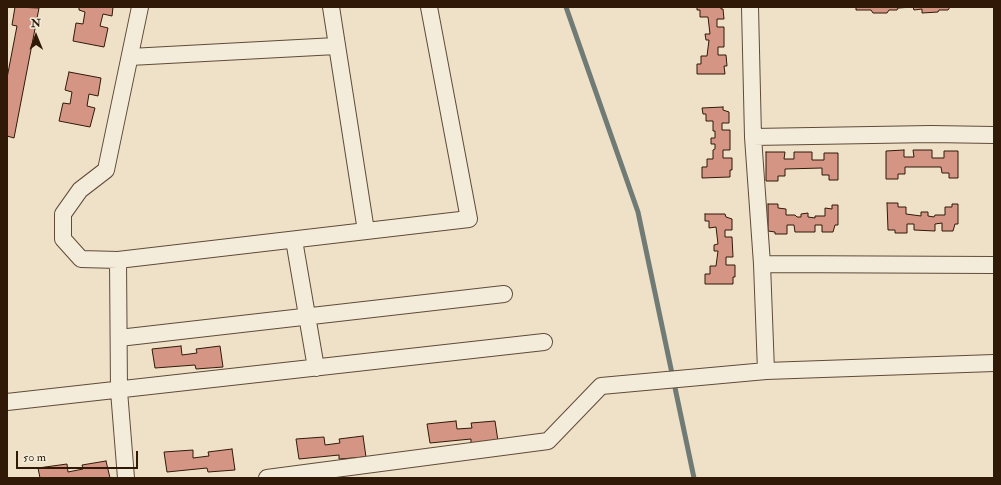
<!DOCTYPE html>
<html>
<head>
<meta charset="utf-8">
<style>
	body { margin:0 }
	#map { position:relative; width:1001px; height:485px; overflow:hidden; background:#eee1c7; font-family:"IM FELL Double Pica",serif }
	canvas { display:block }
	.frame { position:absolute; inset:0; border:8px solid #311908; pointer-events:none }
	.north { position:absolute; left:16px; top:16px; width:40px; height:40px; -webkit-text-stroke:3px #f4ecdb; paint-order:stroke; rotate:359deg; font-size:11px; font-weight:700; line-height:16px; text-align:center; color:#311908 }
	.north::after { content:''; display:block; margin:auto; width:14px; height:18px; background:#311908; clip-path:polygon(50% 0,100% 100%,50% 72%,0 100%) }
	.scale { position:absolute; left:16px; top:451px; width:122px; height:18px; box-sizing:border-box; border:2px solid #311908; border-top:0; padding-left:5px; font-size:12px; line-height:14px; white-space:nowrap; color:#311908; -webkit-text-stroke:3px #f4ecdb; paint-order:stroke }
</style>
</head>
<body>
<div id="map">
<canvas width="1001" height="485"></canvas>
<div class="frame"></div>
<div class="north">N</div>
<div class="scale">50 m</div>
</div>
<script>
const c = document.querySelector('canvas').getContext('2d');
c.lineJoin = 'round';
const shape = rows => new Path2D(rows.map(r => 'M' + r).join(''));
function strokePath(path, color, width, dash) { c.strokeStyle = color; c.lineWidth = width; c.lineCap = dash ? 'butt' : 'round'; c.setLineDash(dash || []); c.stroke(path); }
function fillPath(path, color) { c.fillStyle = color; c.fill(path, 'evenodd'); }
const stream = shape([
	[566,7,638,212,694,478]
]);
const building = shape([
	[15,7,39,8,14,138,7,136,7,78,17,26,12,25,15,7],
	[79,7,113,7,112,16,103,14,100,26,108,28,104,47,73,41,76,23,83,24,85,12,79,10,79,7],
	[697,7,721,7,721,9,723,9,724,19,717,19,717,27,724,27,724,47,718,47,718,55,726,55,727,66,724,66,725,74,697,74,697,64,701,64,701,56,707,56,709,40,706,40,705,34,710,34,708,17,700,17,700,10,697,10,697,7],
	[856,7,957,7,950,7,948,10,939,10,938,12,922,13,922,9,914,10,913,7,898,8,897,10,889,10,887,13,873,13,871,10,856,10,856,7],
	[69,72,101,78,98,96,89,94,87,106,95,108,90,127,59,121,63,103,70,104,72,92,65,90,69,72],
	[723,107,723,110,729,112,729,123,722,123,722,130,730,130,730,150,723,150,723,158,732,158,732,170,730,170,730,177,702,178,702,167,707,167,707,159,713,159,713,150,715,149,715,144,711,144,711,138,715,138,715,131,713,131,713,121,706,121,706,114,703,114,702,108,723,107],
	[904,150,904,157,914,157,913,150,932,150,932,158,944,158,944,151,958,151,958,178,949,178,949,173,942,173,941,167,905,167,905,174,898,174,898,179,886,179,886,151,904,150],
	[766,152,785,152,784,159,794,159,794,152,812,152,812,160,824,160,824,153,838,153,838,180,829,180,829,175,822,175,822,168,785,169,785,176,778,176,778,181,766,181,766,152],
	[887,203,898,203,898,207,906,207,906,214,921,216,921,212,928,212,928,216,934,217,935,215,945,215,945,207,952,207,952,204,958,204,958,224,955,224,953,231,942,231,942,223,935,224,935,231,914,230,914,224,907,224,907,233,895,233,895,230,888,230,887,203],
	[768,204,778,204,778,208,786,209,786,215,795,215,797,217,801,217,801,214,808,213,808,217,815,218,815,216,825,216,825,208,832,209,832,205,838,205,838,225,835,225,833,232,822,232,822,225,815,225,815,232,795,232,794,225,787,225,787,234,775,234,775,232,768,231,768,204],
	[705,214,725,214,726,217,732,219,732,230,725,230,725,237,732,237,733,257,726,257,726,265,735,265,735,277,733,277,733,284,705,284,705,274,710,274,710,266,716,266,718,251,714,251,714,245,718,244,716,227,709,228,709,221,705,221,705,214],
	[181,346,182,355,197,353,196,349,220,346,223,367,196,369,195,365,155,368,152,349,181,346],
	[456,421,457,429,472,428,471,423,495,421,498,441,471,443,471,439,430,443,427,424,456,421],
	[363,436,366,457,339,459,339,455,299,459,296,439,324,437,325,445,340,443,339,439,363,436],
	[232,449,235,470,208,472,207,468,167,472,164,452,193,450,193,458,209,456,208,452,232,449],
	[106,461,110,478,40,478,38,468,67,464,68,472,83,469,82,465,106,461]
]);
const minor = shape([
	[140,7,106,170,80,190,63,214,63,239,81,259,118,260,469,219,429,7],
	[331,7,366,231],
	[750,7,753,137,762,264,766,371],
	[130,57,336,46],
	[753,137,931,134,994,135],
	[294,240,316,368],
	[118,260,119,391,126,478],
	[762,264,994,265],
	[119,338,504,294],
	[7,402,544,342],
	[267,478,548,441,601,386,766,371,994,363]
]);
strokePath(stream, '#717b75', 5);
fillPath(building, '#d49585');
strokePath(building, '#311908', 1);
strokePath(minor, '#604b38', 18);
strokePath(minor, '#f4ecdb', 16);
</script>
</body>
</html>
